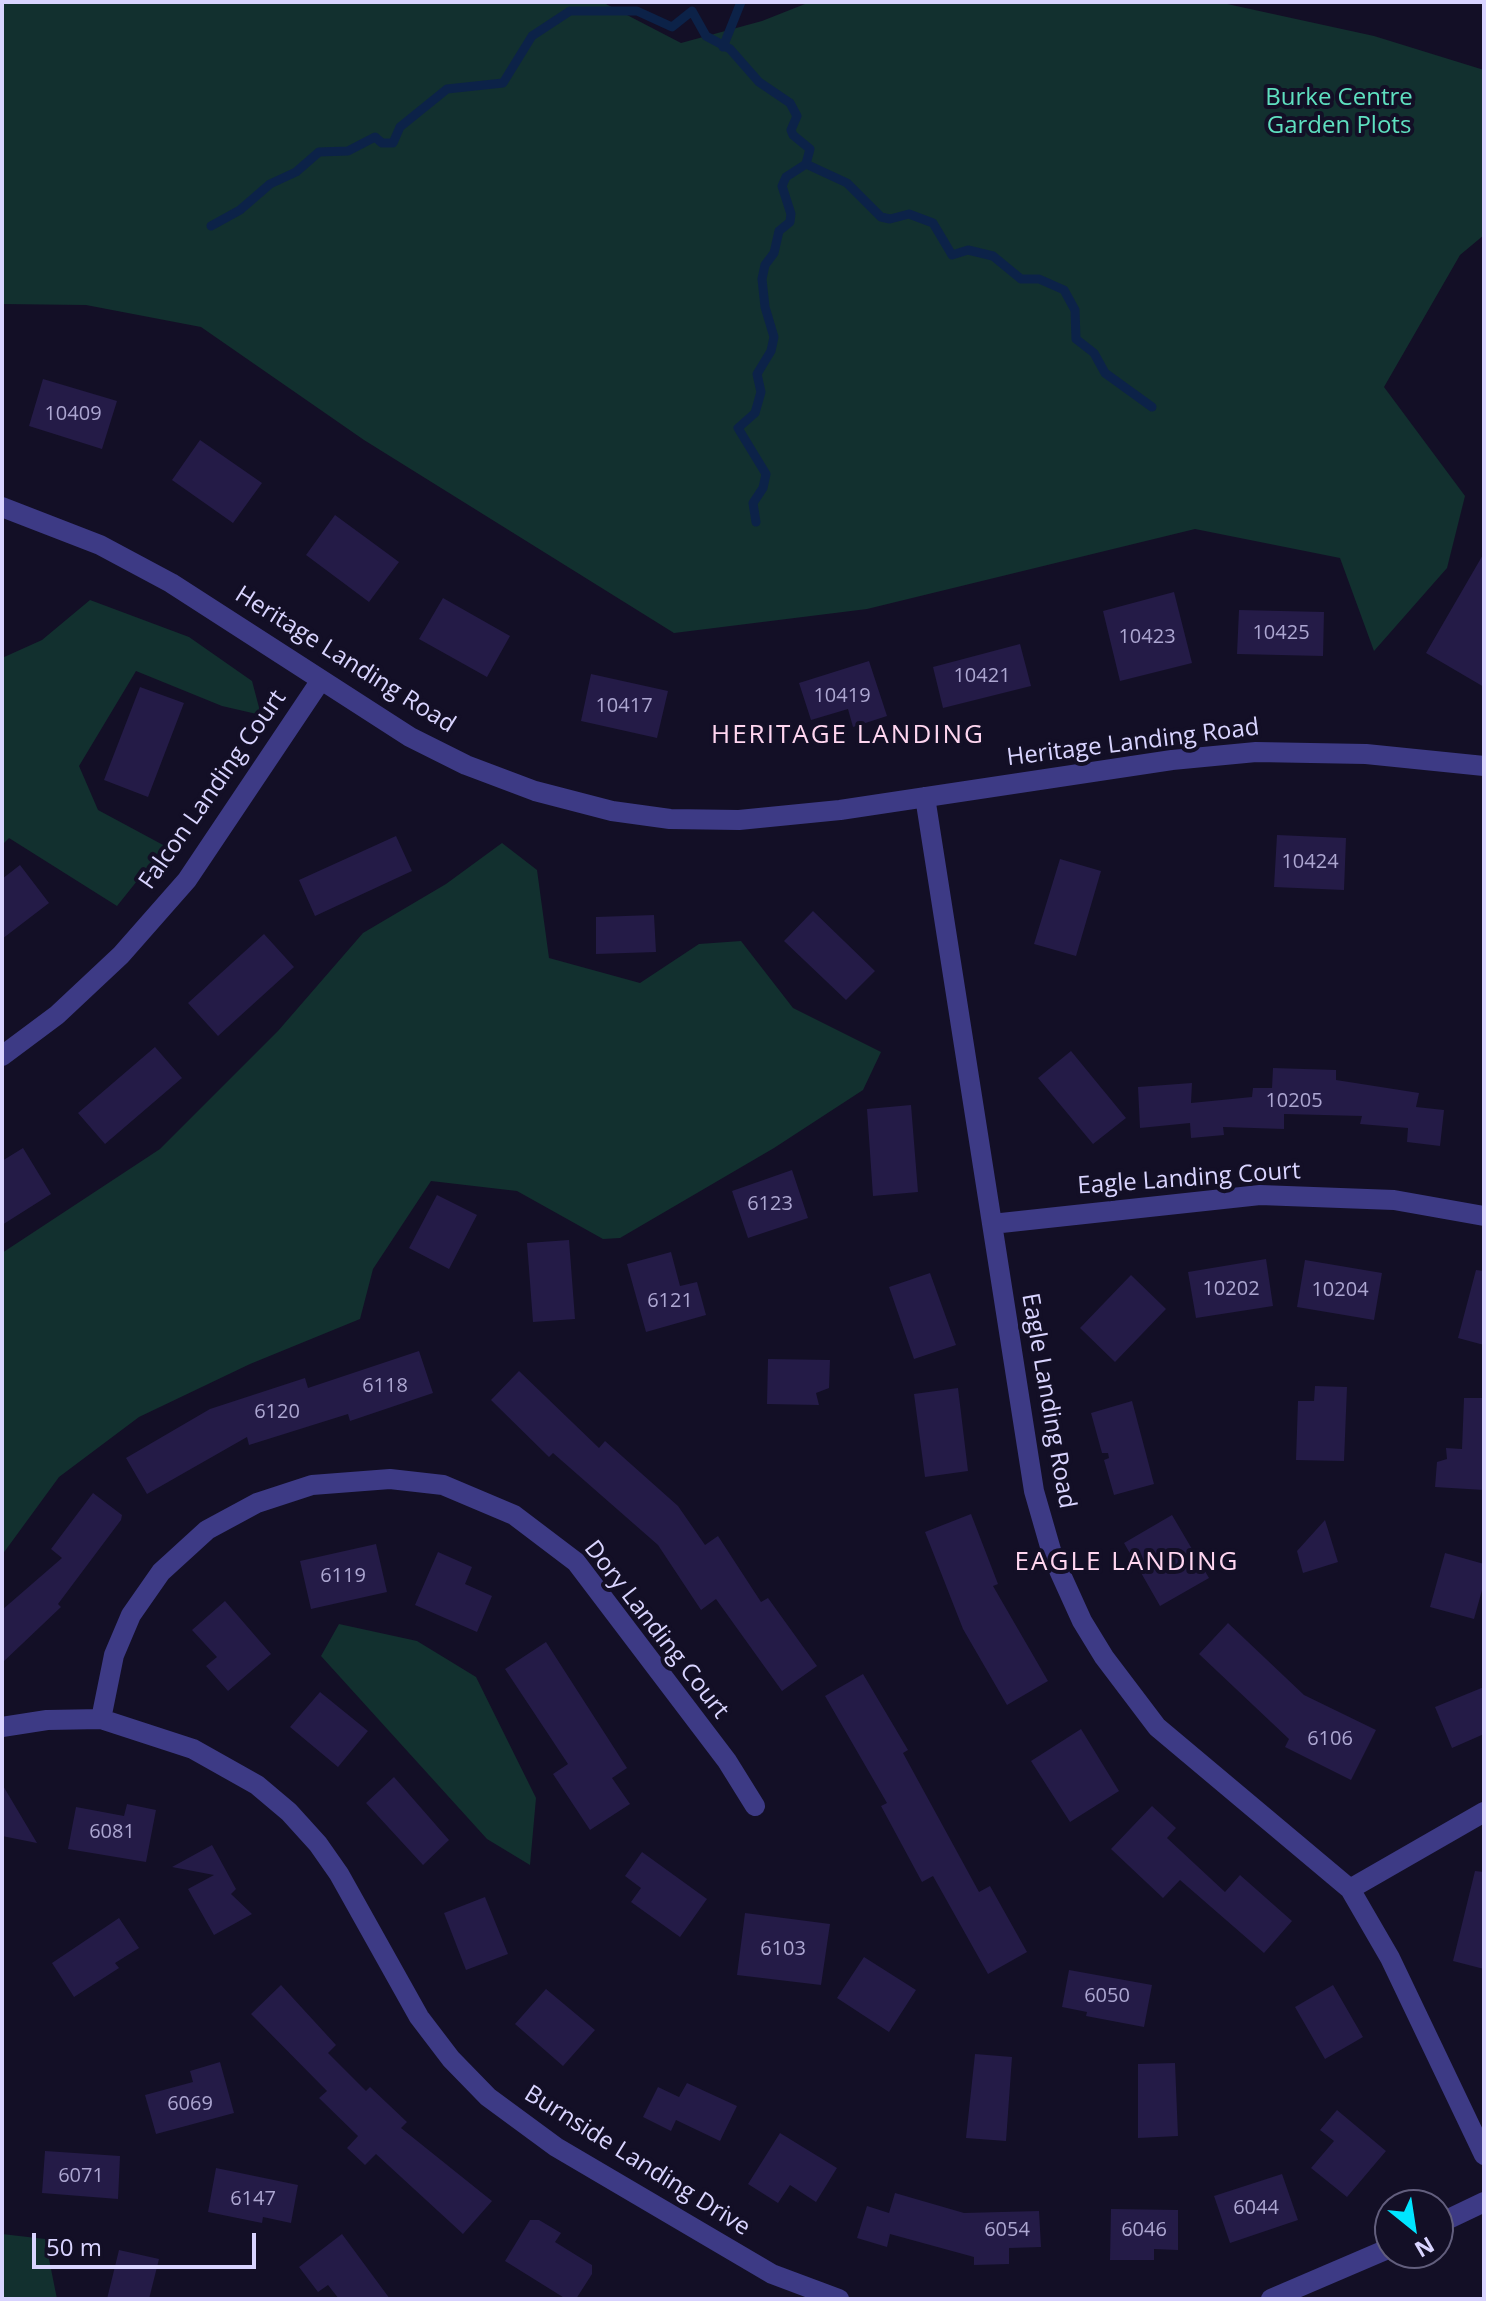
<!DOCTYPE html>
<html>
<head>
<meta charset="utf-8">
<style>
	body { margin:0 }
	#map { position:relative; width:1486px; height:2301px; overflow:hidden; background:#130f26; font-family:"Open Sans",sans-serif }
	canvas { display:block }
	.frame { position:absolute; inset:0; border:4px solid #d9d4ff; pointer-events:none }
	.north { position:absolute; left:1374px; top:2189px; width:80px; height:80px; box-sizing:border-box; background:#130f26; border:2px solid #625e7d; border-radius:50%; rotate:150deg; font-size:22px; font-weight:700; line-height:32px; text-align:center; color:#d9d4ff }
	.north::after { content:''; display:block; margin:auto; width:28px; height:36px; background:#00e5ff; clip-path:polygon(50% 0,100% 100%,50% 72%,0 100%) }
	.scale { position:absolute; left:32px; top:2233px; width:224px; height:36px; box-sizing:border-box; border:4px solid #d9d4ff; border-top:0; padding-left:10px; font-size:24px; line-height:28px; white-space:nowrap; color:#d9d4ff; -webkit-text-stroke:6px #130f26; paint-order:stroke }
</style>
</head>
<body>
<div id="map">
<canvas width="1486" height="2301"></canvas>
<div class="frame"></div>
<div class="north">N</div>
<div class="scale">50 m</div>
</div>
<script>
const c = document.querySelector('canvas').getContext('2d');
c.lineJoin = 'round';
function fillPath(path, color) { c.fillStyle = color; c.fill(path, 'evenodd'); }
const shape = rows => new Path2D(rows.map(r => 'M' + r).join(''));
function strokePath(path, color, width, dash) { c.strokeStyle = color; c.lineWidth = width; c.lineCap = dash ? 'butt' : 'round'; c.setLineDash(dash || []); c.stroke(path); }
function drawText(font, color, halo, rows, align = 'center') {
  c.font = font + ' "Open Sans",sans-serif'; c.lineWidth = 8; c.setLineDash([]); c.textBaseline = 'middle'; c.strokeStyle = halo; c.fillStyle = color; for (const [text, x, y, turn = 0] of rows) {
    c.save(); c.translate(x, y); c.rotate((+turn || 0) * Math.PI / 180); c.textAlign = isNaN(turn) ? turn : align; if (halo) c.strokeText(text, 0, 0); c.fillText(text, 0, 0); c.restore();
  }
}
const green = shape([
	[2,2,602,2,681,43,762,21,810,2,1218,2,1374,36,1484,70,1484,235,1460,255,1384,387,1465,496,1447,568,1374,651,1340,558,1195,529,867,609,674,633,364,440,201,327,86,305,2,304],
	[90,600,189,637,252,681,261,715,222,706,136,671,79,766,98,810,165,846,117,906,9,838,2,845,2,658,42,640],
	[502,843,537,870,549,958,640,983,699,944,741,941,793,1008,881,1052,863,1090,774,1148,620,1238,603,1239,517,1191,431,1181,373,1269,360,1319,250,1364,139,1417,59,1477,2,1555,2,1253,160,1149,278,1031,363,933,446,884],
	[339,1624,417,1641,476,1677,536,1798,530,1865,487,1839,321,1656],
	[2,2234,45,2239,57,2299,2,2299]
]);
const stream = shape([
	[723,47,741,2],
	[806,164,847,183,881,217,890,219,909,214,933,223,952,255,968,250,993,256,1021,279,1039,279,1064,290,1075,310,1076,339,1094,353,1105,373,1152,407],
	[211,226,240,210,270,184,296,172,319,152,348,151,375,137,382,143,393,143,400,127,447,89,503,83,532,36,570,11,637,11,672,27,692,11,706,36,730,49,759,82,790,103,797,116,791,130,793,135,810,149,806,164,786,177,782,186,791,214,790,222,779,231,774,253,765,265,762,279,765,307,774,337,771,351,757,374,761,392,755,413,738,428,766,474,763,488,753,503,756,522]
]);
const building = shape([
	[43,379,117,401,102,449,29,426],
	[200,440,262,483,233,523,172,480],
	[335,515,399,562,369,602,306,555],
	[1484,553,1484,687,1426,653],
	[1174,592,1192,663,1120,681,1103,611],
	[443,598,510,636,487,677,419,639],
	[1239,610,1324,612,1323,656,1237,654],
	[1020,644,1031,686,943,708,933,667],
	[869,661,887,716,853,727,848,709,811,720,799,683],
	[591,674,668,691,657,738,581,721],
	[140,687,184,703,148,797,104,780],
	[1277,835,1346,838,1344,890,1274,887],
	[396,836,412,871,315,916,299,880],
	[1060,859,1101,871,1076,956,1034,944],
	[20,865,49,903,2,939,2,879],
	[813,911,875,971,846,1000,784,941],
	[654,915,656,952,596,954,596,917],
	[264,934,294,967,218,1036,188,1003],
	[155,1047,182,1078,105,1144,78,1113],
	[1071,1051,1126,1118,1093,1144,1038,1078],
	[1273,1068,1336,1070,1336,1080,1419,1093,1416,1107,1444,1110,1440,1146,1407,1142,1408,1128,1360,1124,1362,1116,1284,1114,1284,1129,1223,1127,1224,1135,1191,1138,1190,1123,1140,1128,1138,1087,1192,1083,1191,1103,1252,1097,1253,1088,1272,1088],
	[911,1105,918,1192,873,1196,867,1109],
	[23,1148,51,1194,2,1225,2,1161],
	[792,1170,808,1218,748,1238,732,1191],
	[437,1195,477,1215,449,1269,409,1248],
	[569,1240,575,1319,533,1322,527,1243],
	[671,1252,680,1286,697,1282,706,1315,646,1332,627,1264],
	[1266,1259,1273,1306,1196,1318,1188,1272],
	[1305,1260,1382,1273,1374,1320,1297,1307],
	[1476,1270,1484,1271,1484,1345,1458,1338],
	[930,1273,956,1345,914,1359,889,1287],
	[1131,1275,1166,1309,1115,1362,1080,1328],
	[419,1351,433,1393,350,1421,348,1414,249,1445,247,1437,147,1494,126,1458,210,1409,305,1378,308,1388],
	[768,1359,830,1360,829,1388,816,1393,819,1405,767,1404],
	[519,1371,599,1448,605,1441,678,1506,705,1545,718,1536,761,1602,768,1598,817,1666,782,1691,716,1599,701,1610,658,1545,553,1453,549,1457,491,1400],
	[1315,1386,1347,1387,1344,1461,1296,1460,1298,1401,1314,1401],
	[958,1388,968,1471,925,1477,914,1394],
	[1464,1398,1484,1398,1484,1490,1435,1487,1437,1462,1447,1459,1446,1448,1462,1449],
	[1132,1401,1154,1484,1114,1495,1104,1460,1109,1458,1108,1453,1102,1453,1091,1413],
	[93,1493,122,1515,121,1520,58,1604,61,1607,2,1663,2,1610,62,1558,51,1549],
	[971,1514,998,1584,993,1586,1048,1681,1007,1705,963,1629,925,1532],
	[1172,1515,1209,1578,1160,1606,1124,1543],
	[1325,1520,1338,1562,1303,1573,1297,1551],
	[376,1544,387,1592,311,1609,300,1561],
	[438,1552,472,1567,465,1584,492,1596,477,1632,415,1605],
	[1445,1553,1484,1564,1484,1583,1474,1619,1430,1607],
	[225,1601,271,1654,228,1691,206,1666,217,1657,192,1630],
	[1228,1623,1304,1695,1376,1730,1351,1780,1285,1747,1289,1739,1199,1654],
	[546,1642,627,1768,612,1778,630,1804,590,1830,553,1774,568,1764,505,1669],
	[863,1674,908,1750,903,1753,979,1892,990,1886,1027,1952,988,1974,933,1876,922,1882,881,1806,887,1803,825,1696],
	[1484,1687,1484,1734,1452,1748,1435,1707],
	[320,1692,368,1731,338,1767,290,1727],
	[1081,1729,1119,1791,1070,1822,1031,1761],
	[394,1777,449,1840,423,1865,366,1803],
	[2,1784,37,1843,2,1836],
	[127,1804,156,1810,146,1862,68,1849,76,1807,124,1816],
	[1152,1806,1176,1828,1167,1838,1225,1892,1240,1875,1292,1921,1264,1953,1180,1880,1163,1898,1111,1849],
	[212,1845,236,1889,231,1894,252,1914,214,1935,188,1889,214,1875,172,1867],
	[642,1852,707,1899,680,1937,631,1902,641,1888,625,1876],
	[1475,1871,1484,1872,1484,1969,1453,1961],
	[485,1897,508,1954,466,1970,444,1913],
	[745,1913,830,1924,821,1985,737,1975],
	[119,1918,139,1948,115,1963,119,1968,74,1997,52,1963],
	[864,1957,916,1990,889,2032,837,1998],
	[1069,1970,1152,1985,1144,2027,1086,2016,1087,2012,1062,2007],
	[281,1985,336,2045,328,2053,366,2091,370,2087,407,2122,401,2128,492,2201,463,2234,376,2154,365,2165,347,2148,358,2136,319,2098,327,2091,251,2014],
	[1333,1985,1363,2037,1325,2059,1295,2007],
	[546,1989,595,2030,563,2066,515,2024],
	[975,2054,1012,2057,1006,2141,966,2138],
	[220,2062,234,2113,156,2134,145,2095,193,2082,190,2071],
	[1175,2063,1178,2136,1138,2138,1138,2064],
	[687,2083,737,2106,720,2141,676,2120,671,2131,643,2117,658,2087,679,2097],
	[1337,2110,1386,2151,1347,2197,1311,2168,1334,2141,1320,2130],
	[780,2133,837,2168,816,2202,790,2185,778,2203,748,2184],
	[45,2151,120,2156,118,2199,42,2193],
	[216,2168,298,2185,291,2223,263,2217,262,2223,208,2212],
	[1282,2174,1298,2220,1230,2243,1214,2196],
	[895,2193,964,2213,1039,2211,1041,2247,1009,2248,1009,2264,974,2265,974,2257,890,2234,887,2247,857,2238,867,2206,889,2213],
	[1111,2209,1178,2210,1178,2250,1154,2249,1154,2260,1110,2260],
	[530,2220,539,2220,561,2233,555,2242,592,2265,592,2274,576,2299,566,2299,505,2261],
	[342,2234,390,2299,339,2299,328,2285,318,2292,299,2267],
	[119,2250,159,2259,149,2299,107,2299]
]);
const minor = shape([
	[2,507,100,545,171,583,410,737,466,765,535,791,612,811,670,819,739,820,840,810,1172,760,1256,752,1366,754,1484,766],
	[925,797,1034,1491,1053,1557,1082,1621,1104,1657,1157,1727,1350,1889,1390,1958,1484,2155],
	[2,1056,57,1015,121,955,187,880,321,680],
	[992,1224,1260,1195,1394,1200,1484,1216],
	[101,1719,114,1655,131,1615,161,1572,207,1530,257,1503,312,1485,390,1479,443,1485,514,1515,576,1562,727,1761,755,1806],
	[2,1727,47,1720,101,1719,193,1749,257,1785,289,1812,318,1844,339,1874,419,2017,451,2059,488,2097,556,2147,772,2274,839,2299],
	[1350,1889,1484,1812],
	[1438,2224,1484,2202],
	[1271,2299,1390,2248]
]);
const numberNames = [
	["10409",73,414],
	["10425",1281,633],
	["10423",1147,637],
	["10421",982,676],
	["10419",842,696],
	["10417",624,706],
	["10424",1310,862],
	["10205",1294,1101],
	["6123",770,1204],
	["10202",1231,1289],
	["10204",1340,1290],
	["6121",670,1301],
	["6118",385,1386],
	["6120",277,1412],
	["6119",343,1576],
	["6106",1330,1739],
	["6081",112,1832],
	["6103",783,1949],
	["6050",1107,1996],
	["6069",190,2104],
	["6071",81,2176],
	["6147",253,2199],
	["6044",1256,2208],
	["6054",1007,2230],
	["6046",1144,2230]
];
const parkNames = [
	["Burke Centre",1339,98],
	["Garden Plots",1339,126]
];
const streetNames = [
	["Heritage Landing Road",345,660,32],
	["Heritage Landing Road",1133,743,-7],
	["Falcon Landing Court",213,790,-55],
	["Eagle Landing Court",1189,1179,-4],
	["Eagle Landing Road",1048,1401,80],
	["Dory Landing Court",656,1630,52],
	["Burnside Landing Drive",637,2161,32]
];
const neighbourhoodNames = [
	["HERITAGE LANDING",848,736],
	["EAGLE LANDING",1127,1563]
];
fillPath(green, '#12302f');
strokePath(stream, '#0c2248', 9);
fillPath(building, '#241b47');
strokePath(minor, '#3d3a85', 20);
drawText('20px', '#aca6d1', null, numberNames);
drawText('24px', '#5fe0c0', '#130f26', parkNames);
drawText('24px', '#d9d4ff', '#130f26', streetNames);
c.letterSpacing = '2px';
drawText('26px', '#ffd6f0', '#130f26', neighbourhoodNames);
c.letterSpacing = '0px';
</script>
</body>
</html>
